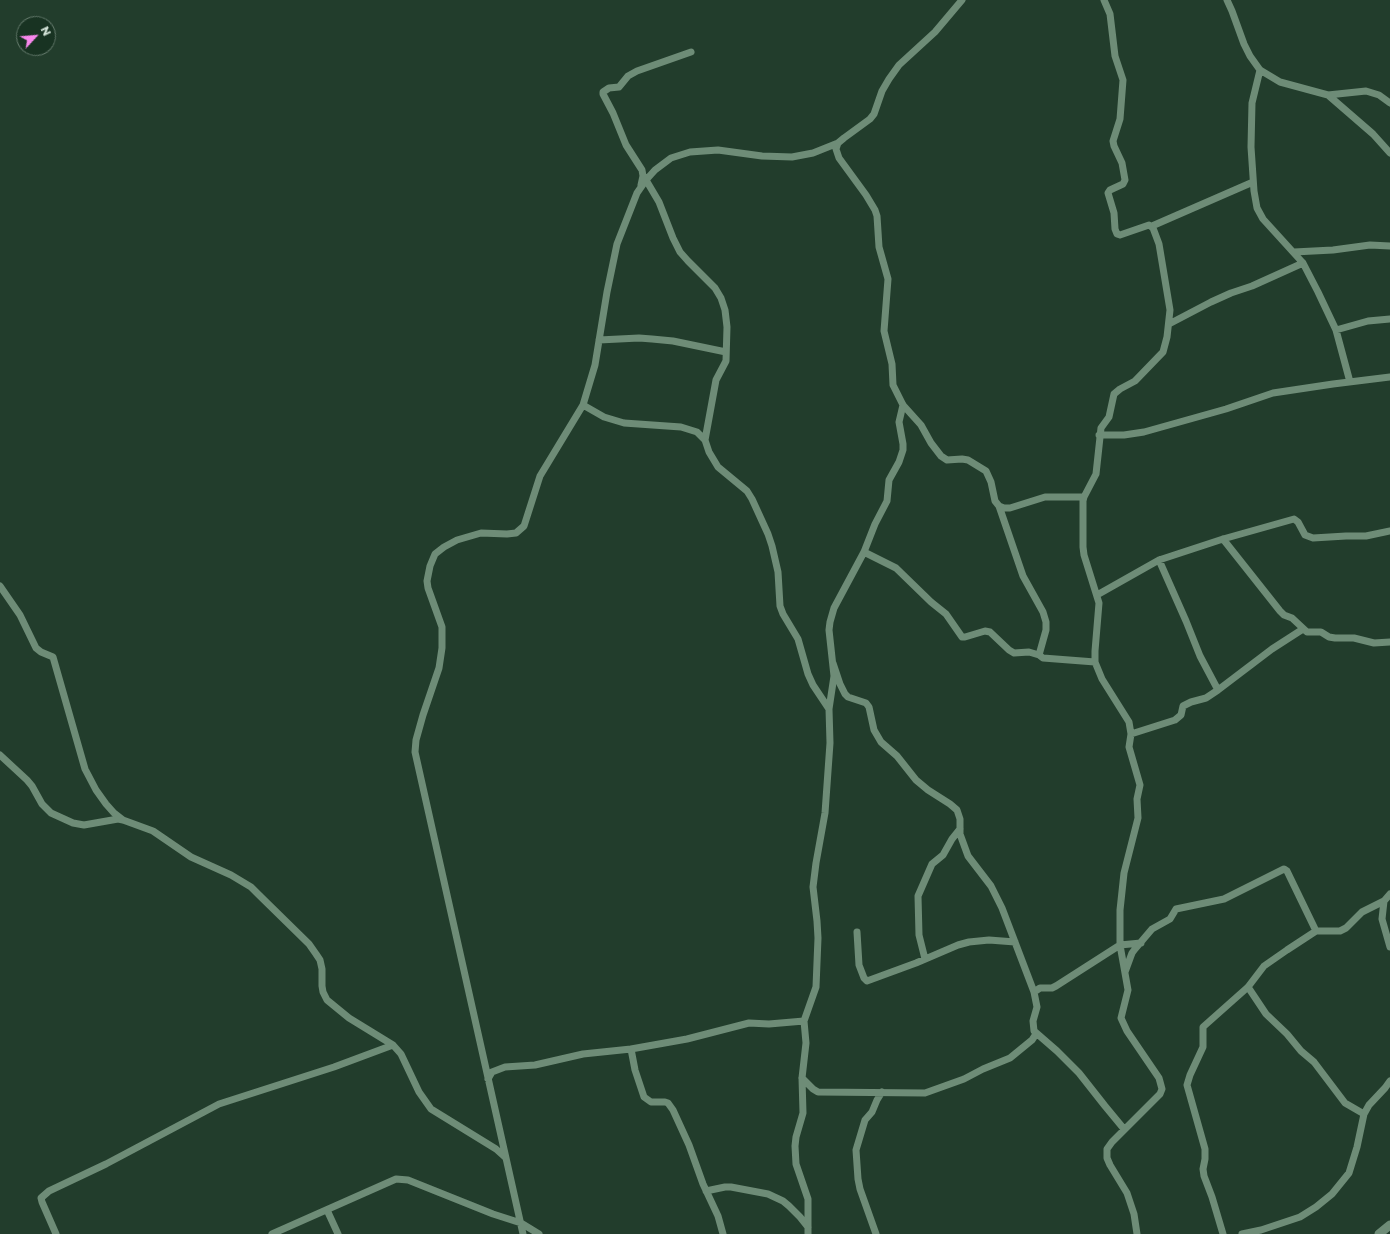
<!DOCTYPE html>
<html>
<head>
<meta charset="utf-8">
<style>
	body { margin:0 }
	#map { position:relative; width:1390px; height:1234px; overflow:hidden; background:#223d2c; font-family:Montserrat,sans-serif }
	canvas { display:block }
	.north { position:absolute; left:16px; top:16px; width:40px; height:40px; box-sizing:border-box; background:#183322; border:1px solid #647a6c; border-radius:50%; rotate:64deg; font-size:11px; font-weight:700; line-height:16px; text-align:center; color:#d5e5da }
	.north::after { content:''; display:block; margin:auto; width:14px; height:18px; background:#f788ec; clip-path:polygon(50% 0,100% 100%,50% 72%,0 100%) }
</style>
</head>
<body>
<div id="map">
<canvas width="1390" height="1234"></canvas>
<div class="north">N</div>
</div>
<script>
const c = document.querySelector('canvas').getContext('2d');
c.lineJoin = 'round';
const shape = rows => new Path2D(rows.map(r => 'M' + r).join(''));
function strokePath(path, color, width, dash) { c.strokeStyle = color; c.lineWidth = width; c.lineCap = dash ? 'butt' : 'round'; c.setLineDash(dash || []); c.stroke(path); }
const minor = shape([
	[962,0,935,32,899,65,889,79,882,91,874,114,870,119,844,138,838,143,836,149,839,158,866,195,875,210,877,216,879,247,888,279,884,331,892,364,893,385,903,405,921,425,931,443,941,456,947,460,962,459,968,460,986,471,991,482,995,501,999,506,1004,508,1010,508,1045,497,1084,497],
	[1104,0,1110,14,1115,56,1123,80,1120,119,1113,141,1114,146,1122,163,1125,180,1123,184,1110,190,1108,193,1114,213,1115,229,1117,234,1120,235,1149,225,1153,228,1159,244,1170,310,1167,337,1163,352,1135,381,1120,389,1114,394,1109,417,1101,428,1096,474,1084,497,1083,501,1083,547,1084,555,1099,603,1095,651,1095,662,1102,679,1129,722,1131,734,1129,747,1140,785,1137,799,1138,818,1124,873,1120,910,1120,945,1128,990,1121,1018,1127,1031,1159,1078,1162,1089,1160,1094,1112,1142,1107,1149,1107,1158,1110,1165,1127,1193,1134,1214,1137,1234],
	[1227,0,1232,11,1244,44,1250,56,1260,70,1280,82,1328,95,1373,134,1390,153],
	[1260,70,1252,103,1251,147,1254,191,1257,208,1263,219,1303,263,1318,292,1336,330,1350,382],
	[1328,95,1366,91,1379,95,1390,103],
	[646,180,659,202,673,238,680,252,688,261,715,288,721,298,725,310,727,327,726,361,716,380,705,440],
	[641,185,643,176,642,170,626,145,613,113,603,94,603,92,609,88,619,87,628,76,637,71,691,52],
	[1152,226,1253,182],
	[1294,252,1333,250,1370,245,1390,246],
	[1169,324,1211,302,1231,293,1252,286,1303,263],
	[1336,330,1368,321,1390,319],
	[599,340,639,338,652,339,673,341,726,352],
	[583,405,604,417,624,423,681,427,697,432,705,440,709,452,718,467,747,491,752,499,768,534,772,546,778,572,780,606,783,614,798,639,808,674,813,685,829,709,830,743,825,813,816,863,813,887,817,921,818,938,816,987,804,1021,806,1043,802,1078,803,1113,796,1137,795,1146,796,1164,808,1199,808,1234],
	[1099,435,1124,435,1144,432,1226,409,1273,393,1333,384,1390,377],
	[999,506,1023,576,1043,612,1046,622,1046,630,1039,655,1043,658,1095,662],
	[1223,539,1280,611,1284,615,1292,618,1307,632,1321,632,1329,637,1335,638,1354,638,1374,643,1390,642],
	[864,552,896,568,931,602,946,614,962,637,965,637,985,631,990,632,1009,650,1014,653,1029,652,1039,655],
	[1159,560,1186,621,1200,656,1218,690],
	[0,586,20,615,36,648,41,652,53,657,85,769,96,790,106,804,114,813,123,820],
	[1097,595,1159,560,1223,539,1294,519,1298,522,1305,535,1313,538,1346,536,1366,536,1390,531],
	[833,663,840,684,845,694,848,697,866,703,869,707,874,730,881,742,897,756,916,780,928,790,950,804,957,810,960,819,960,834,968,856,991,886,1002,908,1034,992,1037,1007,1033,1021,1034,1031,1057,1051,1079,1073,1105,1106,1124,1129],
	[829,709,834,676,829,630,830,622,834,608,864,552,875,524,887,501,889,480,899,462,903,450,903,444,899,422,903,405],
	[1131,734,1175,720,1181,715,1183,706,1191,702,1206,698,1218,690,1272,649,1303,629],
	[0,755,27,780,32,786,42,804,51,813,73,823,84,825,118,819,123,820,153,831,191,857,231,875,251,887,258,894,309,944,316,954,320,960,322,969,322,986,323,992,327,1000,349,1018,393,1045,401,1054,419,1092,431,1109,496,1149,506,1158,523,1234],
	[1390,894,1384,901,1382,919,1390,947],
	[857,932,859,965,864,978,867,981,916,963,958,945,969,942,989,940,1015,942],
	[925,959,919,935,918,896,932,864,943,855,952,839,960,829],
	[1125,972,1132,953,1135,949,1152,929,1170,919,1176,909,1224,899,1284,869,1287,871,1316,931],
	[1248,987,1266,1014,1287,1034,1301,1051,1314,1062,1345,1103,1364,1114],
	[1034,992,1040,988,1052,988,1056,986,1120,945,1141,943],
	[631,1049,635,1070,644,1097,651,1102,665,1102,668,1103,673,1110,689,1145,703,1184,718,1216,723,1234],
	[802,1078,813,1089,818,1092,925,1093,964,1079,983,1069,1010,1058,1032,1040,1036,1034],
	[488,1079,492,1072,505,1067,535,1065,583,1054,631,1049,687,1039,749,1023,769,1024,804,1021],
	[506,1158,415,752,416,740,423,715,439,668,442,648,442,627,428,588,427,581,430,566,435,554,444,547,457,540,481,533,507,534,516,533,524,526,540,476,583,405,595,365,607,292,617,244,637,193,646,180,655,170,671,158,690,152,718,150,762,156,792,157,813,153,838,143],
	[706,1191,725,1187,731,1187,768,1194,783,1201,789,1206,800,1217,808,1227],
	[327,1210,338,1234],
	[56,1234,42,1202,41,1198,49,1191,106,1164,219,1104,334,1067,393,1045],
	[272,1234,396,1179,408,1180,493,1214,521,1223,539,1234],
	[876,1234,860,1189,858,1179,856,1150,865,1120,872,1112,877,1100,882,1092],
	[1223,1234,1212,1197,1204,1176,1203,1169,1205,1159,1205,1149,1187,1085,1190,1075,1203,1047,1203,1027,1248,987,1264,966,1287,950,1316,931,1340,931,1346,928,1362,912,1384,901],
	[1242,1234,1261,1230,1300,1217,1316,1207,1332,1194,1349,1173,1357,1147,1364,1114,1369,1105,1385,1088,1390,1081]
]);
const tertiary = shape([
	[1379,1234,1390,1225]
]);
strokePath(minor, '#6e8c77', 7);
strokePath(tertiary, '#6e8c77', 9);
</script>
</body>
</html>
